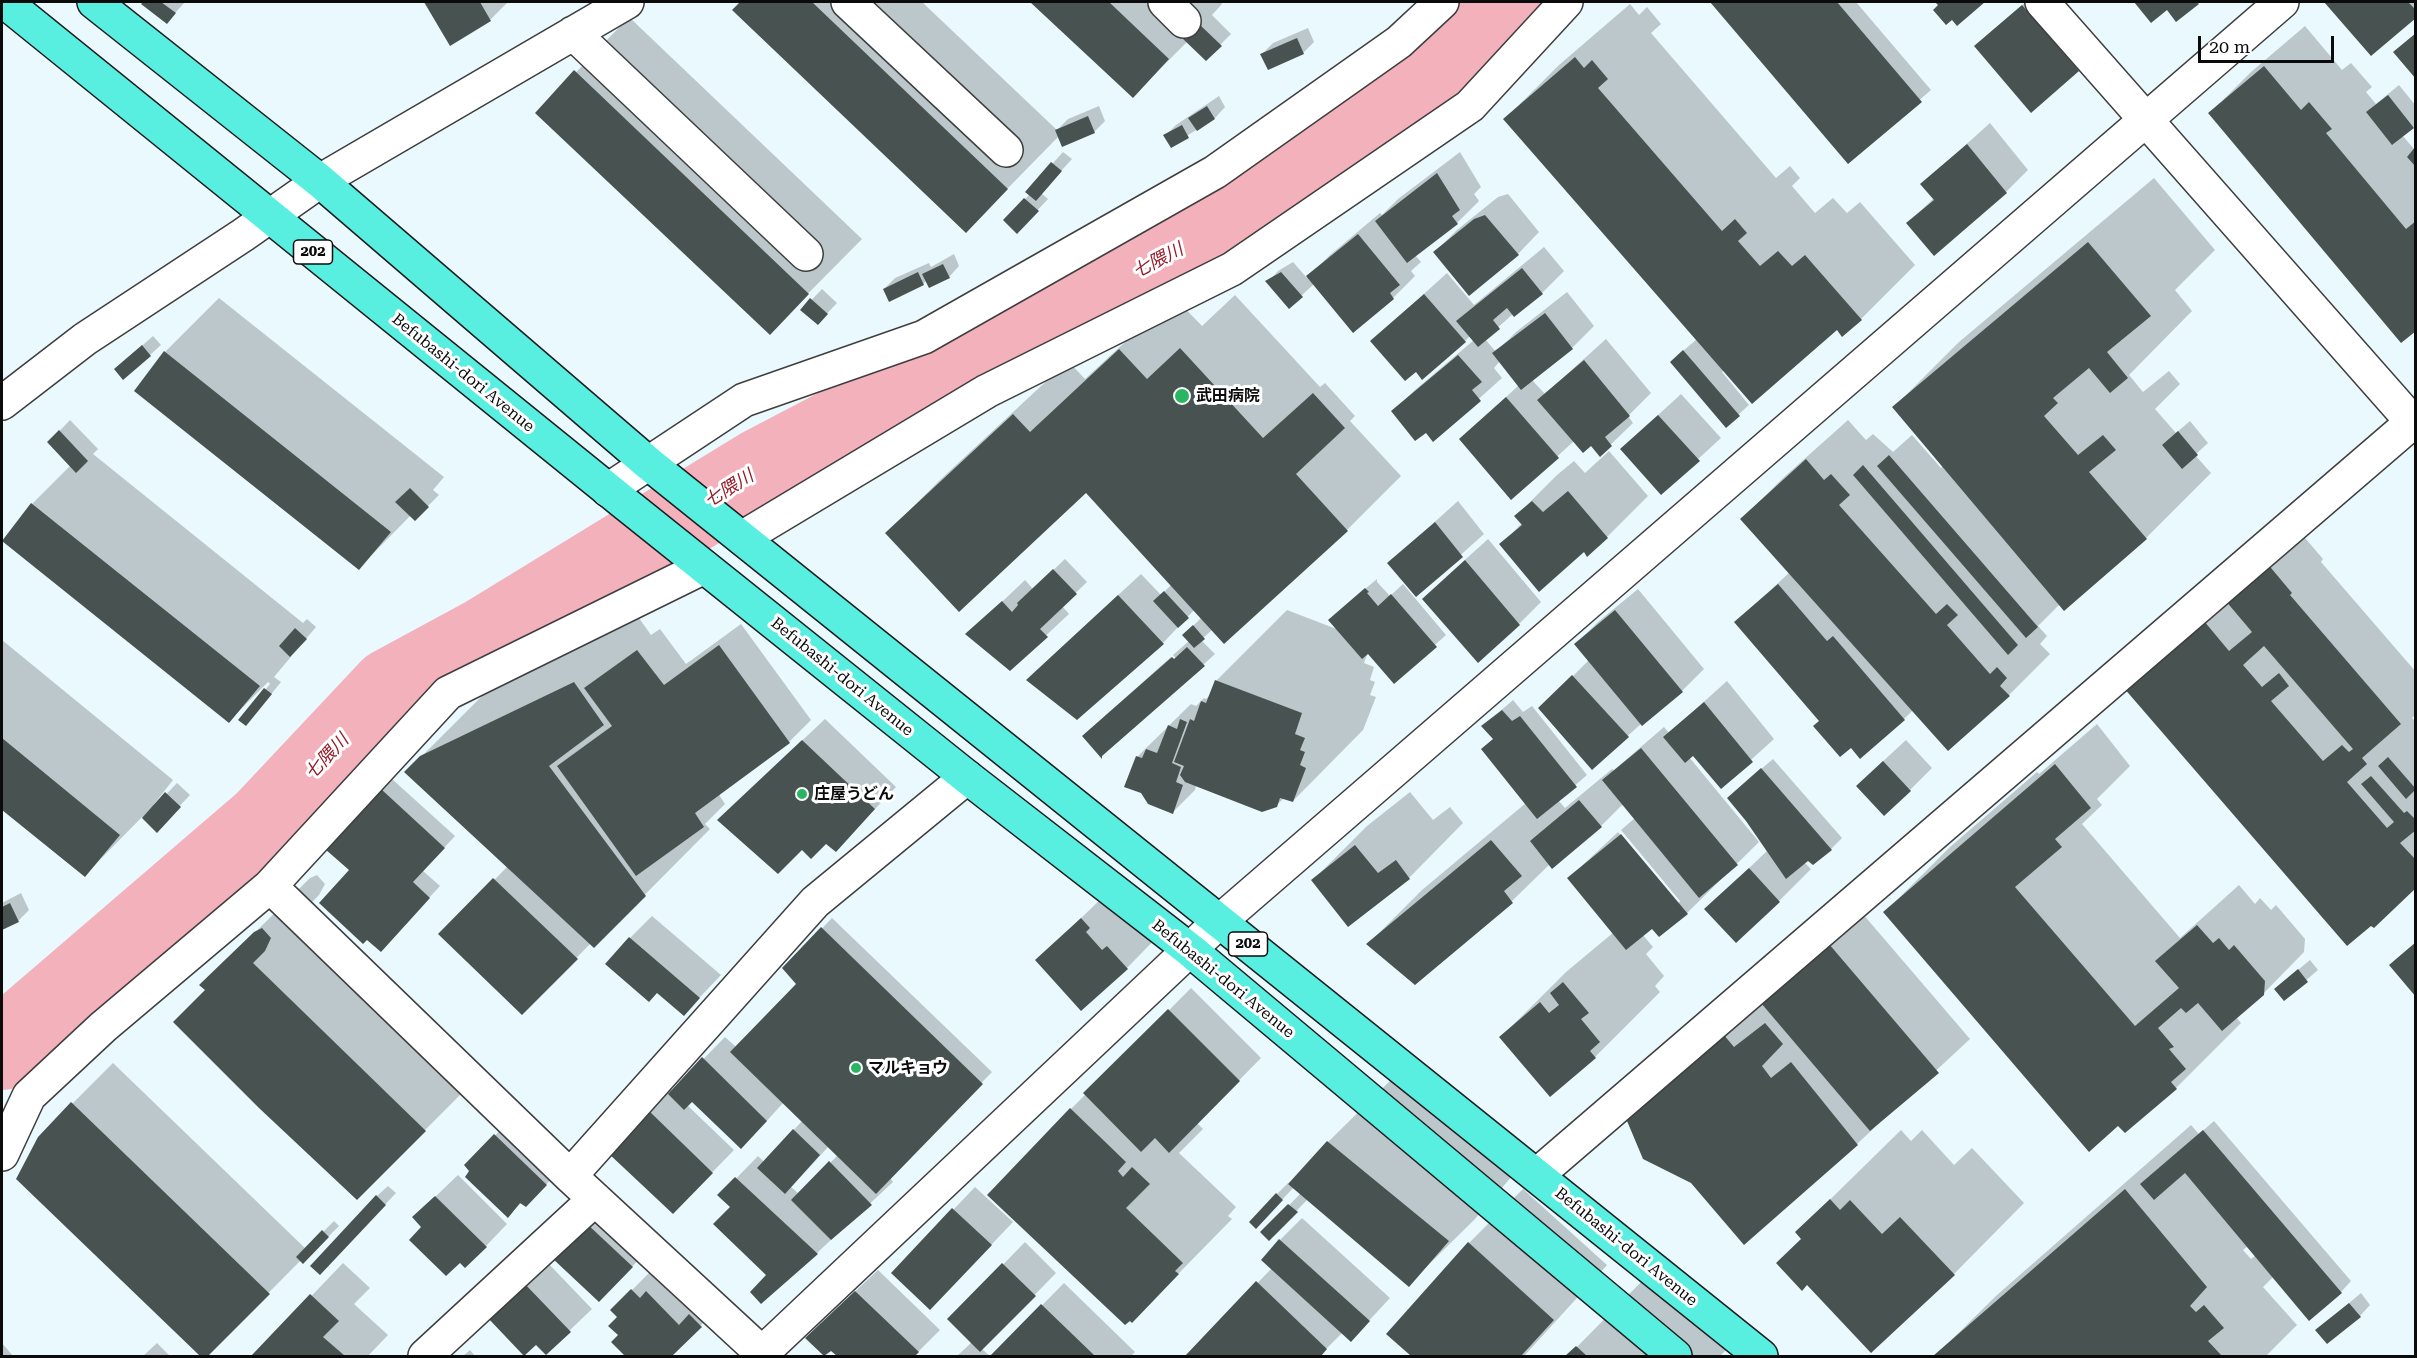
<!DOCTYPE html>
<html>
<head>
<meta charset="utf-8">
<style>
	body { margin:0 }
	#map { position:relative; width:2417px; height:1358px; overflow:hidden; background:#eaf9fe; font-family:"Roboto Serif",serif }
	canvas { display:block }
	.frame { position:absolute; inset:0; border:3px solid #0b0b0b; pointer-events:none }
	.scale { position:absolute; left:2198px; top:36px; width:136px; height:27px; box-sizing:border-box; border:3px solid #0b0b0b; border-top:0; padding-left:8px; font-size:18px; line-height:21px; white-space:nowrap; color:#0b0b0b; -webkit-text-stroke:4px #fff; paint-order:stroke }
</style>
</head>
<body>
<div id="map">
<canvas width="2417" height="1358"></canvas>
<div class="frame"></div>
<div class="scale">20 m</div>
</div>
<script>
const c = document.querySelector('canvas').getContext('2d');
c.lineJoin = 'round';
function fillPath(path, color) { c.fillStyle = color; c.fill(path, 'evenodd'); }
const shape = rows => new Path2D(rows.map(r => 'M' + r).join(''));
function strokePath(path, color, width, dash) { c.strokeStyle = color; c.lineWidth = width; c.lineCap = dash ? 'butt' : 'round'; c.setLineDash(dash || []); c.stroke(path); }
function drawText(font, color, halo, rows, align = 'center') {
  c.font = font + ' "Roboto Serif","Noto Sans JP",serif'; c.lineWidth = 6; c.setLineDash([]); c.textBaseline = 'middle'; c.strokeStyle = halo; c.fillStyle = color; for (const [text, x, y, turn = 0] of rows) {
    c.save(); c.translate(x, y); c.rotate((+turn || 0) * Math.PI / 180); c.textAlign = isNaN(turn) ? turn : align; if (halo) c.strokeText(text, 0, 0); c.fillText(text, 0, 0); c.restore();
  }
}
const shadow = shape([
	[145,2,185,2,167,22,143,4],
	[425,2,508,2,491,19,450,44],
	[742,2,922,2,1057,130,1068,119,1099,106,1105,121,1094,132,1059,136,966,231,734,10],
	[1033,2,1220,2,1222,4,1212,15,1231,34,1206,59,1188,41,1133,96],
	[1712,2,1856,2,1931,90,1848,162],
	[1937,2,1982,2,1957,24],
	[2026,2,2039,2,2089,59,2078,70,1986,36],
	[2136,2,2199,2,2176,20,2167,8,2151,21],
	[2326,2,2416,2,2416,16,2372,54],
	[1630,4,1639,15,1647,7,1661,24,1651,33,1776,178,1790,166,1800,178,1792,186,1815,213,1833,198,1847,213,1860,202,1915,265,1861,319,1724,370,1722,372,1749,405,1738,415,1683,351,1697,339,1505,119,1559,65],
	[629,17,862,239,769,333,537,113],
	[2305,26,2342,70,2351,63,2372,87,2366,92,2376,104,2399,85,2416,106,2416,125,2402,135,2414,149,2416,148,2416,329,2210,113,2251,72],
	[1308,28,1314,42,1303,53,1262,54,1273,43],
	[1219,96,1225,107,1215,118,1171,146,1165,136,1176,125],
	[1990,123,2028,170,2006,192,1934,253,1908,223,1934,198,1922,184],
	[1063,152,1072,159,1041,193,1048,199,1017,232,1005,220,1030,194,1027,192],
	[1460,152,1481,187,1474,194,1479,201,1457,223,1415,255,1421,262,1411,271,1415,276,1393,298,1353,331,1314,284,1289,307,1268,282,1278,271,1293,262,1307,278,1330,255,1380,213,1382,215,1398,199],
	[2154,178,2215,250,2175,290,2192,311,2129,375,2143,392,2169,371,2180,384,2155,409,2176,433,2190,421,2208,443,2195,455,2211,473,2146,538,2060,604,2038,626,2047,636,2040,644,2050,654,2009,695,1913,710,1904,719,1851,746,1821,721,1736,622,1790,572,1742,519,1783,478,1848,420,1866,440,1873,434,1893,452,1912,435,1941,468,1943,466,1894,407,1959,342],
	[1508,194,1539,232,1518,254,1435,252,1457,230,1498,197],
	[1544,247,1564,271,1542,293,1513,314,1485,339,1496,352,1516,332,1567,292,1594,326,1572,348,1532,380,1545,394,1606,339,1651,393,1628,416,1633,423,1600,455,1591,444,1574,441,1512,498,1461,439,1519,385,1500,361,1494,368,1502,378,1433,440,1426,431,1393,411,1415,390,1474,340,1470,336,1465,341,1416,370,1372,341,1447,273,1474,305],
	[954,254,959,266,949,277,927,280,923,284,884,289,895,278,929,263,931,267],
	[822,289,837,303,818,323,802,310],
	[1235,295,1320,387,1325,383,1355,416,1350,421,1401,476,1347,530,1213,629,1201,640,1215,654,1191,676,1173,655,1189,641,1184,635,1202,617,1195,609,1163,643,1077,718,1050,658,1141,574,1161,595,1172,584,1087,491,887,533,941,479,1068,361,1085,379,1174,297,1202,326],
	[219,298,444,477,433,490,439,495,415,519,411,515,359,568,165,352],
	[153,336,161,345,150,355,127,359],
	[1681,394,1721,438,1661,493,1644,428],
	[70,420,98,449,93,454,303,623,307,619,316,627,274,677,281,682,256,713,240,720,270,684,268,682,229,721,3,540,32,504,71,465,49,442],
	[1609,451,1648,496,1607,537,1585,550,1501,545,1522,523,1516,516,1557,475,1574,461,1585,473],
	[1458,501,1484,534,1416,595,1389,563],
	[2294,525,2323,559,2321,562,2416,672,2416,714,2412,718,2416,722,2416,887,2125,687],
	[1488,539,1541,602,1519,624,1446,577],
	[1065,559,1087,582,1062,606,1069,614,1010,669,968,634,1025,580,1033,589],
	[1377,579,1377,582,1390,596,1403,584,1446,635,1394,682,1368,652,1364,663,1374,667,1370,680,1375,682,1370,695,1376,697,1363,730,1293,801,1284,798,1276,806,1196,785,1195,790,1173,812,1137,757,1191,704,1196,706,1204,698,1206,699,1212,693,1216,681,1287,610,1339,630,1341,609],
	[1638,589,1704,669,1682,691,1642,723,1592,768,1562,687,1589,660,1576,644,1598,622],
	[639,618,651,635,660,629,686,664,741,624,811,720,789,742,718,793,725,804,705,824,710,829,594,946,591,943,522,1013,441,934,508,866,406,772,487,691],
	[2,640,173,780,154,804,156,805,177,783,190,795,157,830,142,817,85,875,2,808],
	[1171,657,1189,678,1084,737,1106,715],
	[1727,681,1774,739,1721,787,1694,754,1689,757,1759,842,1687,913,1660,935,1652,927,1642,934,1653,947,1646,954,1664,976,1655,986,1660,992,1595,1057,1501,1037,1566,972,1614,932,1569,878,1618,832,1678,904,1680,901,1621,830,1635,818,1623,804,1601,826,1552,867,1550,864,1512,901,1415,983,1368,944,1422,890,1526,803,1494,738,1483,726,1513,700,1523,712,1532,706,1587,775,1558,800,1565,808,1612,769,1614,770,1664,727,1669,733],
	[825,719,896,787,836,850,826,842,741,798],
	[2097,724,2130,766,2097,799,2102,805,2082,824,2180,938,2239,885,2255,904,2260,898,2271,910,2276,905,2305,939,2304,952,2263,994,2236,1017,2241,1023,2176,1088,1885,912,1950,847,2037,772,2039,774],
	[1906,740,1932,768,1910,790,1880,764],
	[1773,759,1842,838,1831,849,1804,862,1811,869,1779,901,1706,909,1768,850,1740,787],
	[392,779,455,836,423,871,440,886,391,939,351,870,382,790],
	[1410,792,1433,820,1450,807,1463,823,1409,878,1349,925,1313,880,1367,826],
	[317,875,325,884,319,895,306,908,479,1076,357,1198,208,990,202,985,310,878],
	[1122,879,1167,927,1127,968,1037,960],
	[21,893,29,910,18,921,2,929,2,903],
	[1862,913,1970,1039,1857,1144,1692,1182,1623,1109],
	[652,916,721,975,684,1014,658,991,630,938],
	[832,918,992,1072,890,1178,893,1182,817,1253,768,1275,732,1207,720,1195,758,1156,764,1162,803,1120,784,1102,763,1125,692,1101,687,1105,734,1150,695,1190,649,1111,671,1089,672,1091,725,1037,736,1047,798,984,784,968],
	[829,1146,838,1155,799,1194,791,1187],
	[2310,960,2318,970,2284,999,2287,979],
	[1191,988,1261,1058,1197,1123,1203,1129,1179,1153,1236,1207,1228,1216,1232,1219,1132,1321,1071,1109],
	[113,1063,306,1249,334,1221,339,1226,303,1262,301,1260,206,1356,202,1356,18,1179,72,1104],
	[1394,1077,1513,1175,1474,1220,1409,1284,1308,1199,1269,1239,1263,1232,1301,1193,1294,1187,1267,1216,1277,1194,1288,1183,1289,1185,1328,1142],
	[517,1113,568,1162,526,1205,522,1202,508,1216,466,1165],
	[2214,1121,2351,1281,2341,1292,2274,1276,2263,1287,2297,1325,2266,1356,1935,1356,1997,1295,2191,1125,2199,1134],
	[2248,1246,2256,1255,2251,1259,2243,1250],
	[1901,1130,1911,1141,1922,1130,1954,1165,1972,1148,2024,1203,1954,1274,1803,1238,1797,1232],
	[458,1175,507,1224,486,1246,414,1217],
	[388,1186,396,1193,331,1262,377,1196],
	[975,1187,1013,1222,952,1286,893,1273],
	[1523,1189,1607,1265,1524,1356,1414,1356,1388,1333,1469,1243],
	[608,1202,654,1244,621,1278,554,1258],
	[1302,1218,1390,1298,1351,1340,1343,1332,1319,1356,1187,1356,1272,1268,1280,1240],
	[1025,1242,1056,1273,982,1349,990,1356,957,1356,972,1342,950,1319],
	[546,1261,592,1309,546,1353,537,1343,489,1317],
	[343,1263,370,1288,354,1304,388,1335,368,1356,254,1356],
	[654,1268,722,1304,670,1356,627,1356,613,1342,620,1335,619,1317,612,1310],
	[878,1270,940,1330,914,1356,839,1356,831,1349,829,1316],
	[1647,1276,1729,1347,1720,1356,1568,1356],
	[1064,1283,1135,1352,1131,1356,992,1356],
	[2361,1293,2370,1305,2360,1316,2317,1330],
	[2,1343,13,1356,2,1356],
	[157,1343,170,1356,143,1356],
	[470,1350,475,1356,463,1356]
]);
const river = shape([
	[2,1049,265,823,391,689,487,637,763,468,1277,199,1471,39,1508,2]
]);
const building = shape([
	[143,2,161,2,176,13,167,24,141,4],
	[424,2,480,2,491,21,450,46],
	[740,2,812,2,1008,189,966,233,732,10],
	[1030,2,1109,2,1169,59,1133,98],
	[1710,2,1837,2,1922,102,1848,164],
	[1935,2,1985,2,1957,26,1952,20,1946,25,1933,10,1938,5],
	[2134,2,2197,2,2199,4,2176,22,2167,10,2151,23],
	[2324,2,2408,2,2416,10,2416,18,2371,56],
	[2022,5,2079,71,2031,113,1974,46],
	[1198,23,1222,46,1206,61,1182,38],
	[2416,33,2416,79,2393,52],
	[1297,38,1304,54,1268,70,1260,54],
	[1575,57,1584,68,1592,60,1608,79,1598,88,1722,231,1735,219,1747,233,1738,241,1760,266,1778,251,1792,266,1805,255,1862,320,1842,337,1837,330,1752,404,1503,119],
	[2264,66,2301,110,2309,102,2332,129,2326,133,2406,229,2416,221,2416,331,2401,343,2208,113],
	[574,70,809,294,770,335,535,113],
	[2388,95,2414,128,2392,145,2366,112],
	[1207,106,1215,119,1197,131,1188,118],
	[1088,116,1095,133,1062,147,1055,130],
	[1182,125,1189,138,1171,148,1163,135],
	[1967,144,2007,193,1934,256,1906,223,1934,200,1920,184],
	[2416,146,2416,167,2407,157],
	[1051,162,1062,171,1036,201,1025,192],
	[1437,173,1460,210,1452,216,1458,224,1407,263,1375,221],
	[1024,198,1039,211,1017,234,1003,220],
	[1485,215,1519,255,1469,296,1433,252,1474,219],
	[1358,234,1400,285,1390,293,1394,299,1353,333,1306,276],
	[2088,242,2151,316,2107,352,2128,378,2110,393,2089,368,2053,398,2058,403,2044,416,2078,455,2103,435,2116,450,2089,472,2147,539,2064,611,1892,407],
	[943,264,950,278,929,288,922,274],
	[1522,268,1543,294,1514,317,1507,308,1493,320,1500,329,1478,347,1456,321],
	[918,272,924,285,889,302,883,289],
	[1281,272,1303,297,1289,309,1265,281],
	[1424,294,1466,342,1422,380,1416,372,1405,381,1370,341],
	[810,298,828,314,818,325,800,310],
	[1545,313,1573,349,1521,390,1492,353],
	[142,345,151,356,123,380,114,369],
	[1180,348,1263,438,1313,393,1345,428,1296,474,1348,531,1224,644,1086,493,959,612,885,533,1013,414,1030,432,1119,349,1147,379],
	[1683,350,1740,416,1726,428,1670,362],
	[164,351,391,532,359,570,134,391],
	[1458,355,1482,382,1472,390,1481,401,1433,442,1426,433,1415,441,1391,411],
	[1584,360,1630,416,1605,437,1612,446,1600,457,1591,446,1583,453,1537,400],
	[1506,397,1559,458,1511,500,1459,439],
	[1658,415,1700,461,1661,495,1620,449],
	[59,430,88,461,76,473,47,442],
	[2178,431,2198,455,2182,469,2162,445],
	[1889,455,2038,627,2026,638,1877,466],
	[1806,459,1824,480,1831,474,1850,495,1839,505,1936,614,1947,604,1958,615,1947,625,1990,674,1997,667,2007,678,2000,686,2010,696,1948,751,1740,519],
	[1863,465,2018,645,2008,655,1853,475],
	[410,488,429,507,415,521,395,502],
	[1568,491,1608,538,1587,557,1584,552,1539,592,1499,544,1522,525,1514,516,1532,501,1543,512],
	[31,503,260,686,229,723,2,541],
	[1435,522,1463,557,1416,597,1387,563],
	[2261,556,2292,593,2290,595,2401,724,2362,758,2367,764,2347,782,2387,828,2394,822,2361,784,2371,776,2404,813,2407,811,2416,820,2416,830,2400,843,2416,860,2416,888,2374,928,2371,926,2347,946,2123,687,2204,621,2229,651,2252,632,2219,593],
	[2264,646,2353,749,2349,752,2342,745,2323,761,2271,701,2289,686,2279,673,2262,687,2243,665],
	[1465,560,1520,625,1478,663,1422,599],
	[1053,569,1077,594,1040,629,1048,637,1010,671,965,634,1002,601,1012,612,1018,605,1017,603],
	[1778,584,1827,641,1833,636,1905,720,1860,759,1851,748,1840,757,1813,726,1819,721,1734,622],
	[1365,588,1369,592,1367,593,1378,606,1391,594,1437,647,1394,684,1368,654,1362,659,1328,620],
	[1164,591,1189,618,1178,628,1153,601],
	[1118,595,1164,644,1077,720,1026,680],
	[1615,610,1683,692,1642,726,1574,644],
	[1193,625,1205,639,1194,648,1182,635],
	[295,628,307,639,290,657,279,646],
	[719,645,790,743,695,813,704,827,636,876,557,766,612,726,584,688,637,650,664,685],
	[1187,647,1205,666,1102,756,1102,759,1082,736,1172,657,1174,659],
	[1572,675,1629,737,1592,770,1538,708],
	[1215,680,1302,713,1295,734,1305,738,1300,750,1305,752,1300,765,1306,768,1293,802,1280,798,1277,807,1262,812,1185,782,1180,775,1184,766,1174,762,1190,719,1194,721,1201,701,1206,703],
	[574,682,604,725,549,766,646,896,594,948,404,772,420,756],
	[264,688,272,694,246,726,238,720],
	[1704,702,1753,762,1721,789,1693,756,1685,763,1663,737],
	[1502,710,1512,721,1520,716,1577,787,1537,819,1481,749,1493,739,1481,726],
	[1180,719,1187,722,1172,763,1181,767,1176,782,1183,785,1173,814,1148,804,1141,793,1124,787,1136,756,1142,758,1146,749,1157,753,1168,725,1177,729],
	[2,738,120,835,85,877,2,810],
	[802,740,875,809,836,852,826,844,811,859,802,850,778,874,717,820],
	[1641,748,1738,865,1699,898,1602,780],
	[2388,757,2416,789,2406,799,2378,766],
	[1883,761,1911,791,1884,816,1856,786],
	[2055,764,2091,808,2055,839,2062,847,2015,887,2135,1026,2179,988,2155,961,2197,925,2213,943,2219,938,2229,950,2234,945,2265,981,2264,995,2222,1031,2198,1003,2186,1013,2181,1008,2158,1028,2174,1047,2169,1049,2186,1069,2171,1082,2177,1089,2125,1133,2118,1126,2089,1152,1883,912],
	[1761,768,1832,850,1813,865,1808,861,1786,879,1746,821,1727,798],
	[381,789,445,848,413,882,430,898,381,952,367,940,363,944,319,903,349,870,325,849],
	[165,792,181,807,157,833,142,818],
	[1579,800,1602,827,1552,869,1530,841],
	[1621,834,1688,914,1659,937,1652,929,1626,950,1567,878],
	[1491,840,1522,876,1504,891,1513,903,1415,985,1366,944],
	[1355,845,1378,873,1396,860,1410,879,1348,927,1311,880],
	[1749,868,1780,902,1736,943,1704,909],
	[493,878,578,959,522,1015,438,934],
	[10,903,19,922,2,930,2,907],
	[1081,918,1090,928,1086,932,1102,950,1107,946,1128,969,1081,1011,1035,960],
	[821,927,983,1084,876,1194,730,1052,796,984,782,968],
	[262,928,271,938,265,951,253,963,426,1131,357,1200,259,1108,173,1022,205,990,199,985,254,932],
	[629,937,700,998,684,1016,657,993,649,1002,605,964],
	[2416,942,2416,997,2389,965],
	[1829,944,1939,1073,1870,1131,1761,1003],
	[2298,969,2308,982,2284,1001,2274,989],
	[1563,982,1589,1013,1581,1019,1600,1042,1590,1051,1596,1058,1550,1097,1499,1037,1540,1002,1549,1013,1559,1005,1550,993],
	[1168,1009,1240,1081,1169,1153,1155,1138,1141,1152,1083,1093],
	[1765,1023,1783,1044,1762,1066,1771,1078,1791,1062,1858,1145,1744,1245,1691,1183,1643,1159,1622,1109,1718,1028,1734,1047],
	[702,1057,767,1121,741,1149,692,1102,684,1110,668,1094],
	[71,1102,270,1294,208,1356,200,1356,16,1179,38,1137],
	[1070,1108,1126,1162,1118,1171,1123,1177,1132,1167,1150,1184,1126,1208,1183,1263,1175,1271,1179,1274,1132,1323,1130,1321,1125,1325,987,1195],
	[648,1110,713,1173,673,1214,607,1152],
	[793,1129,820,1155,785,1194,757,1168],
	[2203,1130,2342,1293,2309,1321,2185,1173,2154,1200,2140,1184],
	[494,1134,547,1185,526,1207,520,1203,508,1218,465,1177,469,1171,464,1165],
	[1327,1141,1449,1241,1409,1287,1288,1184],
	[829,1161,872,1205,831,1240,791,1200],
	[735,1177,818,1254,761,1304,750,1292,766,1275,713,1224,730,1207,717,1195],
	[2125,1189,2207,1287,2190,1306,2196,1312,2204,1305,2224,1328,2208,1341,2222,1356,1933,1356],
	[1276,1193,1283,1200,1256,1229,1249,1222],
	[376,1195,386,1205,320,1275,310,1266],
	[435,1196,487,1247,465,1268,460,1263,446,1276,409,1240,421,1227,412,1217],
	[1830,1199,1840,1210,1850,1200,1882,1234,1900,1217,1955,1275,1871,1353,1807,1285,1802,1291,1776,1263,1801,1239,1795,1232],
	[1288,1204,1298,1212,1269,1241,1260,1232],
	[952,1208,992,1245,930,1310,891,1273],
	[585,1222,633,1267,599,1302,552,1258],
	[322,1230,329,1237,303,1264,296,1257],
	[1279,1239,1370,1321,1351,1342,1261,1260],
	[1468,1242,1554,1320,1521,1356,1411,1356,1386,1334],
	[1002,1263,1036,1296,980,1352,947,1319],
	[1256,1281,1327,1349,1321,1356,1185,1356],
	[523,1282,571,1332,546,1355,536,1345,524,1356,487,1317],
	[631,1289,640,1298,646,1291,679,1325,689,1314,702,1327,672,1356,625,1356,611,1342,618,1335,608,1326,617,1317,610,1310],
	[855,1291,919,1352,915,1356,837,1356,831,1351,824,1356,805,1338],
	[310,1294,339,1321,323,1337,345,1356,251,1356],
	[2349,1303,2361,1317,2327,1344,2315,1330],
	[1041,1304,1095,1356,990,1356],
	[1576,1346,1587,1356,1565,1356]
]);
const minor = shape([
	[848,2,1006,150],
	[1165,2,1184,21],
	[2042,2,2416,426],
	[573,33,806,254],
	[2,403,85,339,243,235,320,181,627,2],
	[608,490,744,400,924,337,1215,172,1399,42,1442,2],
	[742,538,987,391,1232,269,1470,106,1566,2],
	[270,886,448,693,704,567],
	[2,1154,29,1096,103,1027,270,886,570,1176,765,1356],
	[1537,1175,2416,419],
	[570,1176,815,902,967,777],
	[425,1356,595,1199],
	[759,1356,1220,921,2282,2]
]);
const highway = shape([
	[5,2,622,501,967,777,1190,950,1675,1356],
	[94,2,320,181,648,463,1761,1356]
]);
const markers = [
	[1182,396,8,"#29b562"],
	[802,794,6,"#29b562"],
	[856,1068,6,"#29b562"]
];
const shields = [
	[313,252,39],
	[1248,944,39]
];
const shieldNames = [
	["202",313,252],
	["202",1248,944]
];
const streetNames = [
	["Befubashi-dori Avenue",463,373,39],
	["Befubashi-dori Avenue",842,677,39],
	["Befubashi-dori Avenue",1223,979,39],
	["Befubashi-dori Avenue",1626,1247,39]
];
const poiNames = [
	["武田病院",1196,396],
	["庄屋うどん",814,794],
	["マルキョウ",868,1068]
];
const waterNames = [
	["七隈川",1158,261,-28],
	["七隈川",729,489,-32],
	["七隈川",327,757,-47]
];
fillPath(shadow, '#0003');
strokePath(river, '#f3b1bc', 82);
fillPath(building, '#485351');
strokePath(minor, '#3e3e3e', 36);
strokePath(highway, '#1c1c1c', 36);
strokePath(minor, '#fff', 33);
strokePath(highway, '#58efe1', 33);
for (const [x, y, r, color] of markers) { const dot = new Path2D(); dot.arc(x, y, r, 0, 2 * Math.PI); c.fillStyle = color; c.fill(dot); strokePath(dot, '#fff', 2); }
for (const [x, y, w] of shields) { const box = new Path2D(); box.roundRect(x - w / 2, y - 12, w, 24, 4.5); c.fillStyle = '#fff'; c.fill(box); strokePath(box, '#0b0b0b', 1.5); }
drawText('bold 15px', '#0b0b0b', null, shieldNames);
drawText('16px', '#0b0b0b', '#fff', streetNames);
drawText('bold 16px', '#0b0b0b', '#fff', poiNames, 'left');
drawText('italic 18px', '#971a28', '#fff', waterNames);
</script>
</body>
</html>
